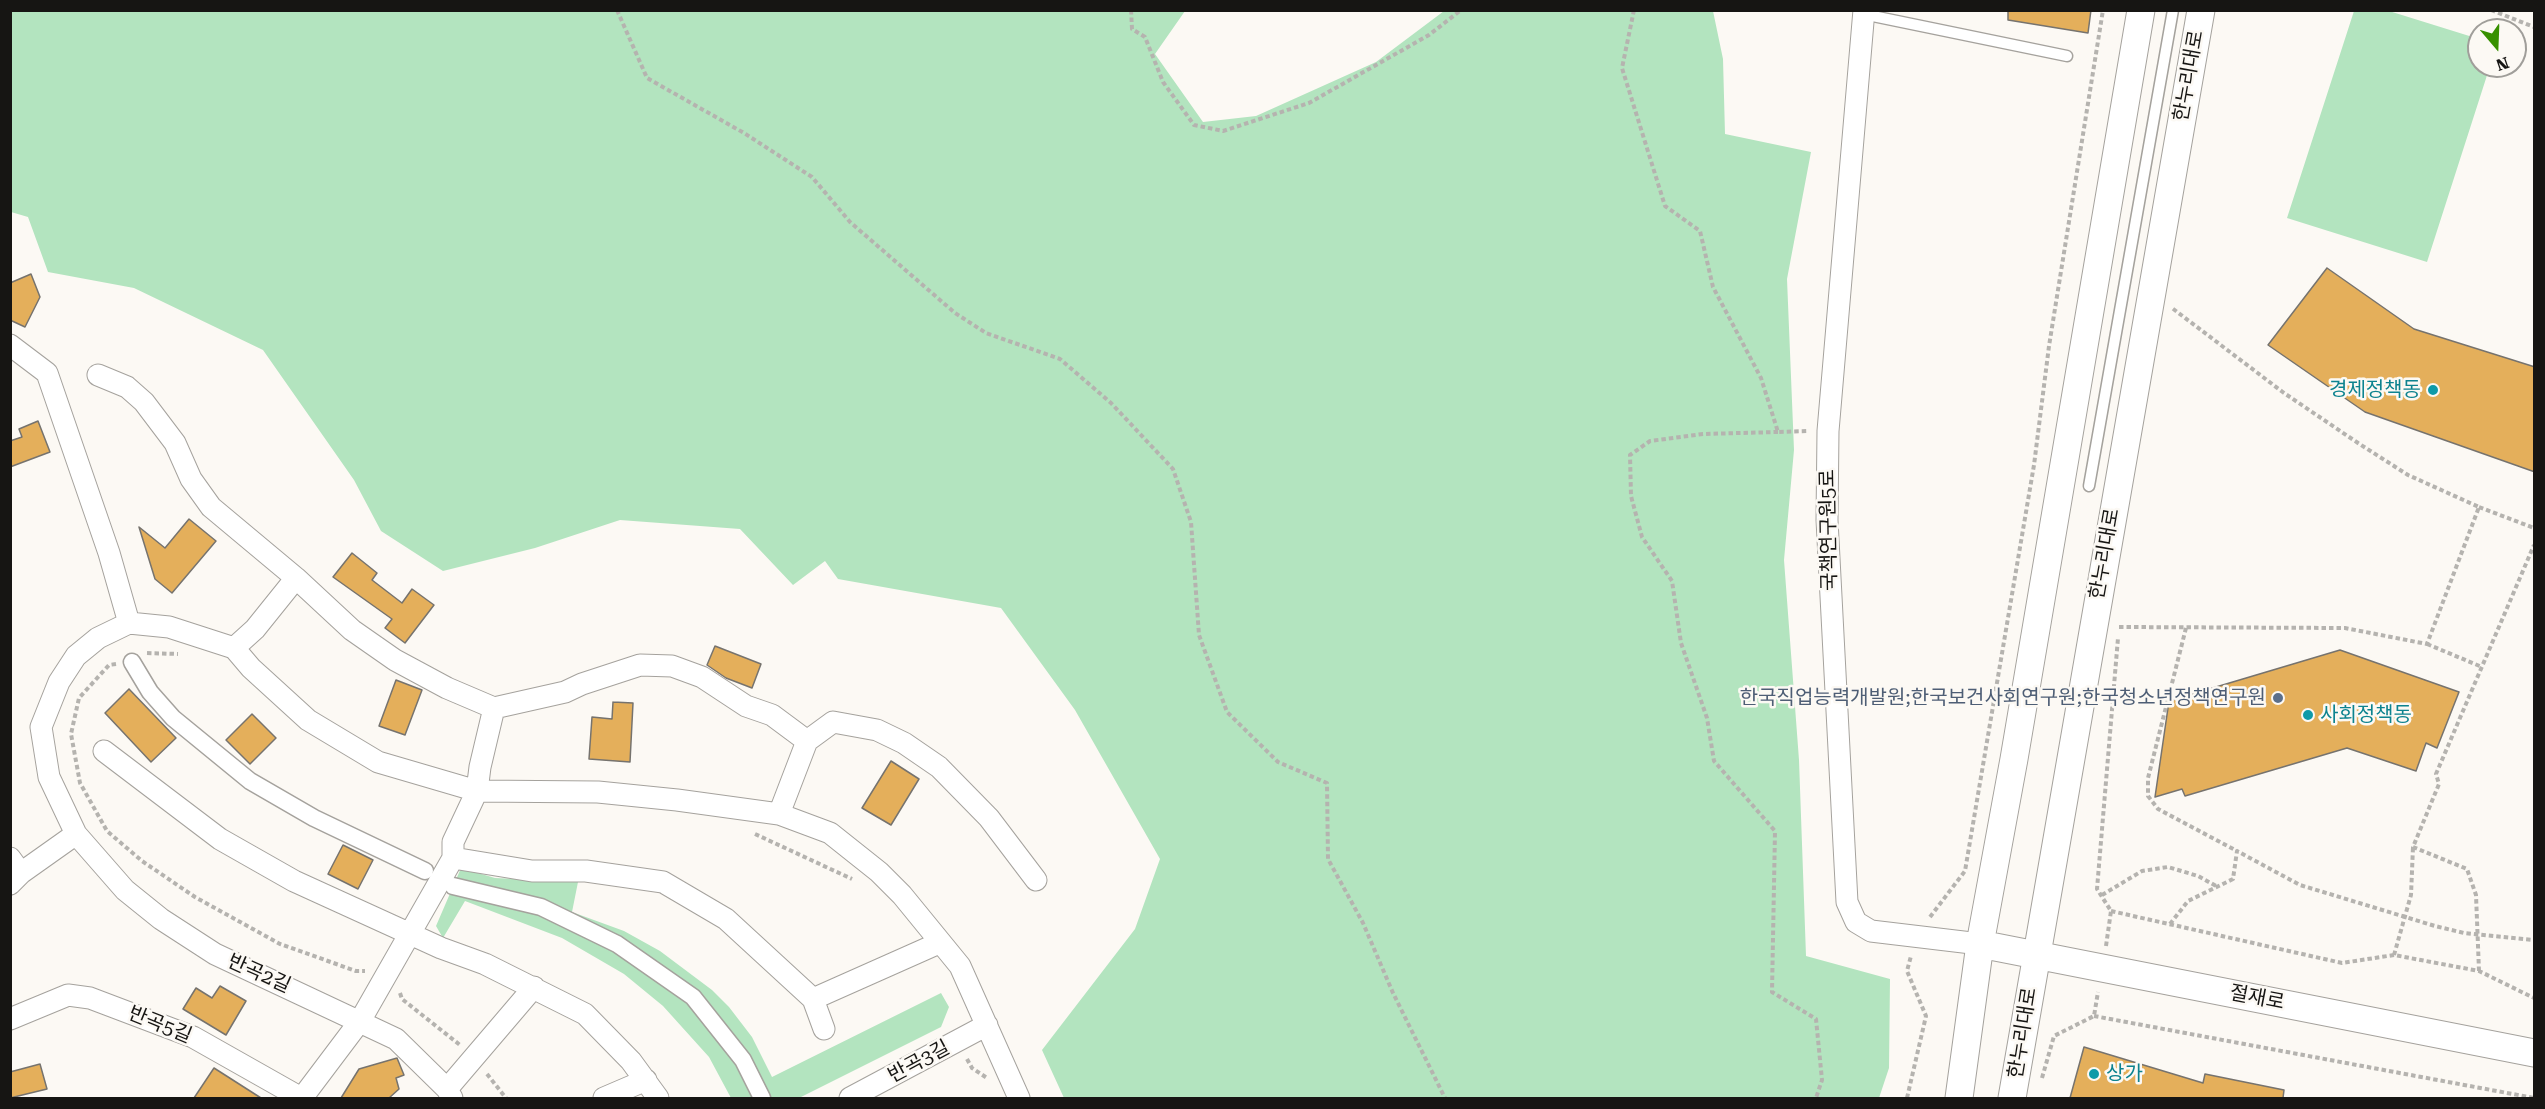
<!DOCTYPE html>
<html>
<head>
<meta charset="utf-8">
<style>
	body { margin:0 }
	#map { position:relative; width:2545px; height:1109px; overflow:hidden; background:#fcf9f4; font-family:"Roboto Serif",serif }
	canvas { display:block }
	.frame { position:absolute; inset:0; border:12px solid #161513; pointer-events:none }
	.north { position:absolute; left:2467px; top:18px; width:60px; height:60px; box-sizing:border-box; background:#fcf9f4; border:2px solid #a09e9a; border-radius:50%; rotate:161deg; font-size:16px; font-weight:700; line-height:24px; text-align:center; color:#161513 }
	.north::after { content:''; display:block; margin:auto; width:21px; height:27px; background:#379000; clip-path:polygon(50% 0,100% 100%,50% 72%,0 100%) }
</style>
</head>
<body>
<div id="map">
<canvas width="2545" height="1109"></canvas>
<div class="frame"></div>
<div class="north">N</div>
</div>
<script>
const c = document.querySelector('canvas').getContext('2d');
c.lineJoin = 'round';
function fillPath(path, color) { c.fillStyle = color; c.fill(path, 'evenodd'); }
const shape = rows => new Path2D(rows.map(r => 'M' + r).join(''));
function strokePath(path, color, width, dash) { c.strokeStyle = color; c.lineWidth = width; c.lineCap = dash ? 'butt' : 'round'; c.setLineDash(dash || []); c.stroke(path); }
function drawText(font, color, halo, rows, align = 'center') {
  c.font = font + ' "Roboto Serif","Noto Sans KR",serif'; c.lineWidth = 5; c.setLineDash([]); c.textBaseline = 'middle'; c.strokeStyle = halo; c.fillStyle = color; for (const [text, x, y, turn = 0] of rows) {
    c.save(); c.translate(x, y); c.rotate((+turn || 0) * Math.PI / 180); c.textAlign = isNaN(turn) ? turn : align; if (halo) c.strokeText(text, 0, 0); c.fillText(text, 0, 0); c.restore();
  }
}
const green = shape([
	[10,11,1185,11,1155,54,1203,122,1256,116,1376,62,1444,11,1713,11,1723,59,1725,134,1811,152,1787,279,1794,450,1784,560,1799,760,1806,956,1890,979,1889,1068,1879,1098,1064,1098,1042,1050,1135,929,1160,859,1075,710,1001,608,838,579,825,561,793,585,740,529,620,520,535,548,443,571,381,531,354,480,263,350,134,288,48,272,28,217,11,212],
	[2354,11,2389,11,2479,39,2479,66,2490,66,2427,262,2287,218],
	[461,868,495,878,578,882,572,912,624,931,660,951,712,990,729,1007,752,1037,772,1077,941,993,949,1007,941,1027,799,1098,731,1098,709,1057,663,1006,624,974,562,938,465,901,443,938,436,926]
]);
const building = shape([
	[2008,10,2091,10,2088,33,2008,20,2008,10],
	[2327,268,2414,329,2535,367,2535,472,2365,412,2268,345,2327,268],
	[31,274,40,297,25,327,10,320,10,283,31,274],
	[38,421,50,452,10,467,10,441,22,437,19,429,38,421],
	[189,519,216,541,172,593,155,579,139,527,165,548,189,519],
	[352,553,377,573,372,580,402,603,412,589,434,605,405,643,385,628,392,619,333,577,352,553],
	[715,646,761,664,752,688,726,678,707,665,715,646],
	[2340,650,2459,692,2437,748,2426,743,2416,771,2347,748,2185,796,2182,789,2155,797,2169,701,2340,650],
	[396,680,422,690,405,735,379,726,396,680],
	[129,689,176,738,151,762,105,713,129,689],
	[613,702,633,703,630,762,589,759,592,717,612,719,613,702],
	[252,714,276,738,250,764,226,740,252,714],
	[891,761,919,779,891,825,862,808,891,761],
	[343,845,373,860,358,889,328,874,343,845],
	[220,986,246,1001,226,1035,183,1009,196,988,212,998,220,986],
	[2084,1047,2203,1083,2205,1074,2284,1090,2283,1098,2070,1098,2084,1047],
	[397,1058,404,1075,396,1078,399,1089,389,1098,341,1098,359,1069,397,1058],
	[40,1064,47,1089,10,1098,10,1072,40,1064],
	[214,1068,261,1098,194,1098,214,1068]
]);
const path = shape([
	[617,10,647,78,744,133,812,177,850,222,955,313,986,333,1060,359,1111,403,1173,469,1191,522,1199,635,1227,712,1278,762,1327,783,1328,859,1363,923,1393,993,1445,1098],
	[1131,10,1132,29,1145,37,1163,82,1194,125,1223,131,1309,103,1429,35,1461,10],
	[1634,10,1622,68,1665,206,1700,231,1713,287,1761,378,1778,432,1808,431],
	[2491,10,2534,27],
	[1778,432,1703,434,1650,441,1630,455,1631,496,1642,537,1672,581,1681,643,1707,718,1714,761,1775,831,1772,992,1816,1019,1822,1080,1816,1098],
	[2479,507,2534,528],
	[2119,627,2345,628,2427,644,2479,507,2408,475,2358,443,2284,393,2172,308],
	[2186,628,2148,778,2148,796,2158,809,2237,851],
	[2427,644,2482,667],
	[147,653,178,654],
	[116,664,109,665,79,698,71,734,80,783,107,831,142,861,195,897,280,944,356,971,365,971],
	[755,834,852,879],
	[2102,895,2142,871,2168,867,2198,876,2218,887],
	[2111,911,2342,963,2394,955,2479,971,2534,998],
	[1930,917,1965,871,2034,465,2049,346,2103,10],
	[2170,924,2188,901,2233,879,2237,851,2300,885,2435,926,2464,933,2534,940],
	[2106,946,2111,911,2097,889,2118,638],
	[2394,955,2411,895,2413,847],
	[2479,971,2476,895,2467,869,2413,847,2439,784,2436,774,2534,545],
	[400,993,402,999,460,1045],
	[2094,1016,2534,1098],
	[967,1059,972,1068,987,1078],
	[487,1074,506,1098],
	[2042,1078,2054,1036,2094,1016,2098,992],
	[1907,1098,1926,1016,1907,971,1911,956]
]);
const service = shape([
	[1863,14,2067,56],
	[2089,486,2173,10]
]);
const pedestrian = shape([
	[132,662,150,692,173,718,250,781,314,818,425,871],
	[453,886,541,907,617,944,693,997,743,1060,762,1098]
]);
const minor = shape([
	[1864,10,1828,431,1827,520,1847,902,1856,922,1871,931,1980,944],
	[10,345,47,373,109,553,129,623],
	[98,375,127,387,144,402,175,443,191,479,211,507,296,578,352,630,395,660,447,688,494,708],
	[234,648,255,629,296,578],
	[104,751,220,839,294,881,441,948,485,964,585,1014,631,1061,658,1098],
	[779,814,807,741,833,722,877,730,904,743,939,767,989,818,1036,880],
	[10,858,21,873],
	[453,858,532,871,586,871,663,882,726,919,813,999,824,1029],
	[10,884,21,873,76,834],
	[813,999,939,943],
	[10,1019,68,995,90,998,193,1037,301,1098],
	[447,1089,534,987],
	[302,1098,360,1021,453,858,453,842,477,791,480,767,494,708,565,692,582,684,640,665,672,666,702,677,746,706,772,715,807,741],
	[452,1098,447,1089,396,1039,215,954,161,919,125,890,76,834,49,777,41,727,59,682,76,656,98,638,129,623,169,627,234,648,251,668,308,720,378,762,477,791,598,792,677,800,779,814,830,833,879,872,902,895,960,966,1019,1098],
	[604,1098,646,1080],
	[850,1098,987,1025]
]);
const tertiary = shape([
	[1980,944,2534,1053],
	[1959,1098,1980,944,2014,759,2141,10],
	[2012,1098,2201,10]
]);
const markers = [
	[2433,390,6,"#0f9aa8"],
	[2278,698,6,"#5c6f8a"],
	[2308,715,6,"#0f9aa8"],
	[2094,1074,6,"#0f9aa8"]
];
const streetNames = [
	["한누리대로",2189,76,-80],
	["국책연구원5로",1829,530,-91],
	["한누리대로",2105,554,-80],
	["반곡2길",259,974,24],
	["절재로",2257,998,11],
	["반곡5길",160,1025,22],
	["한누리대로",2023,1033,-81],
	["반곡3길",919,1062,-28]
];
const cultureNames = [
	["경제정책동",2421,390,"right"],
	["사회정책동",2320,715],
	["상가",2106,1074]
];
const serviceNames = [
	["한국직업능력개발원;한국보건사회연구원;한국청소년정책연구원",2266,698]
];
fillPath(green, '#b3e4bf');
fillPath(building, '#e4af5b');
strokePath(building, '#76736e', 1.5);
strokePath(service, '#a5a29d', 13);
strokePath(pedestrian, '#a5a29d', 19);
strokePath(minor, '#a5a29d', 23);
strokePath(tertiary, '#a5a29d', 29);
strokePath(path, '#b5b3af', 4, [4.5, 3]);
strokePath(service, '#fff', 10);
strokePath(pedestrian, '#fff', 16);
strokePath(minor, '#fff', 21);
strokePath(tertiary, '#fff', 27);
for (const [x, y, r, color] of markers) { const dot = new Path2D(); dot.arc(x, y, r, 0, 2 * Math.PI); c.fillStyle = color; c.fill(dot); strokePath(dot, '#fcf9f4', 2); }
drawText('20px', '#161513', '#fcf9f4', streetNames);
drawText('20px', '#0d838f', '#fcf9f4', cultureNames, 'left');
drawText('20px', '#4e5e75', '#fcf9f4', serviceNames, 'right');
</script>
</body>
</html>
